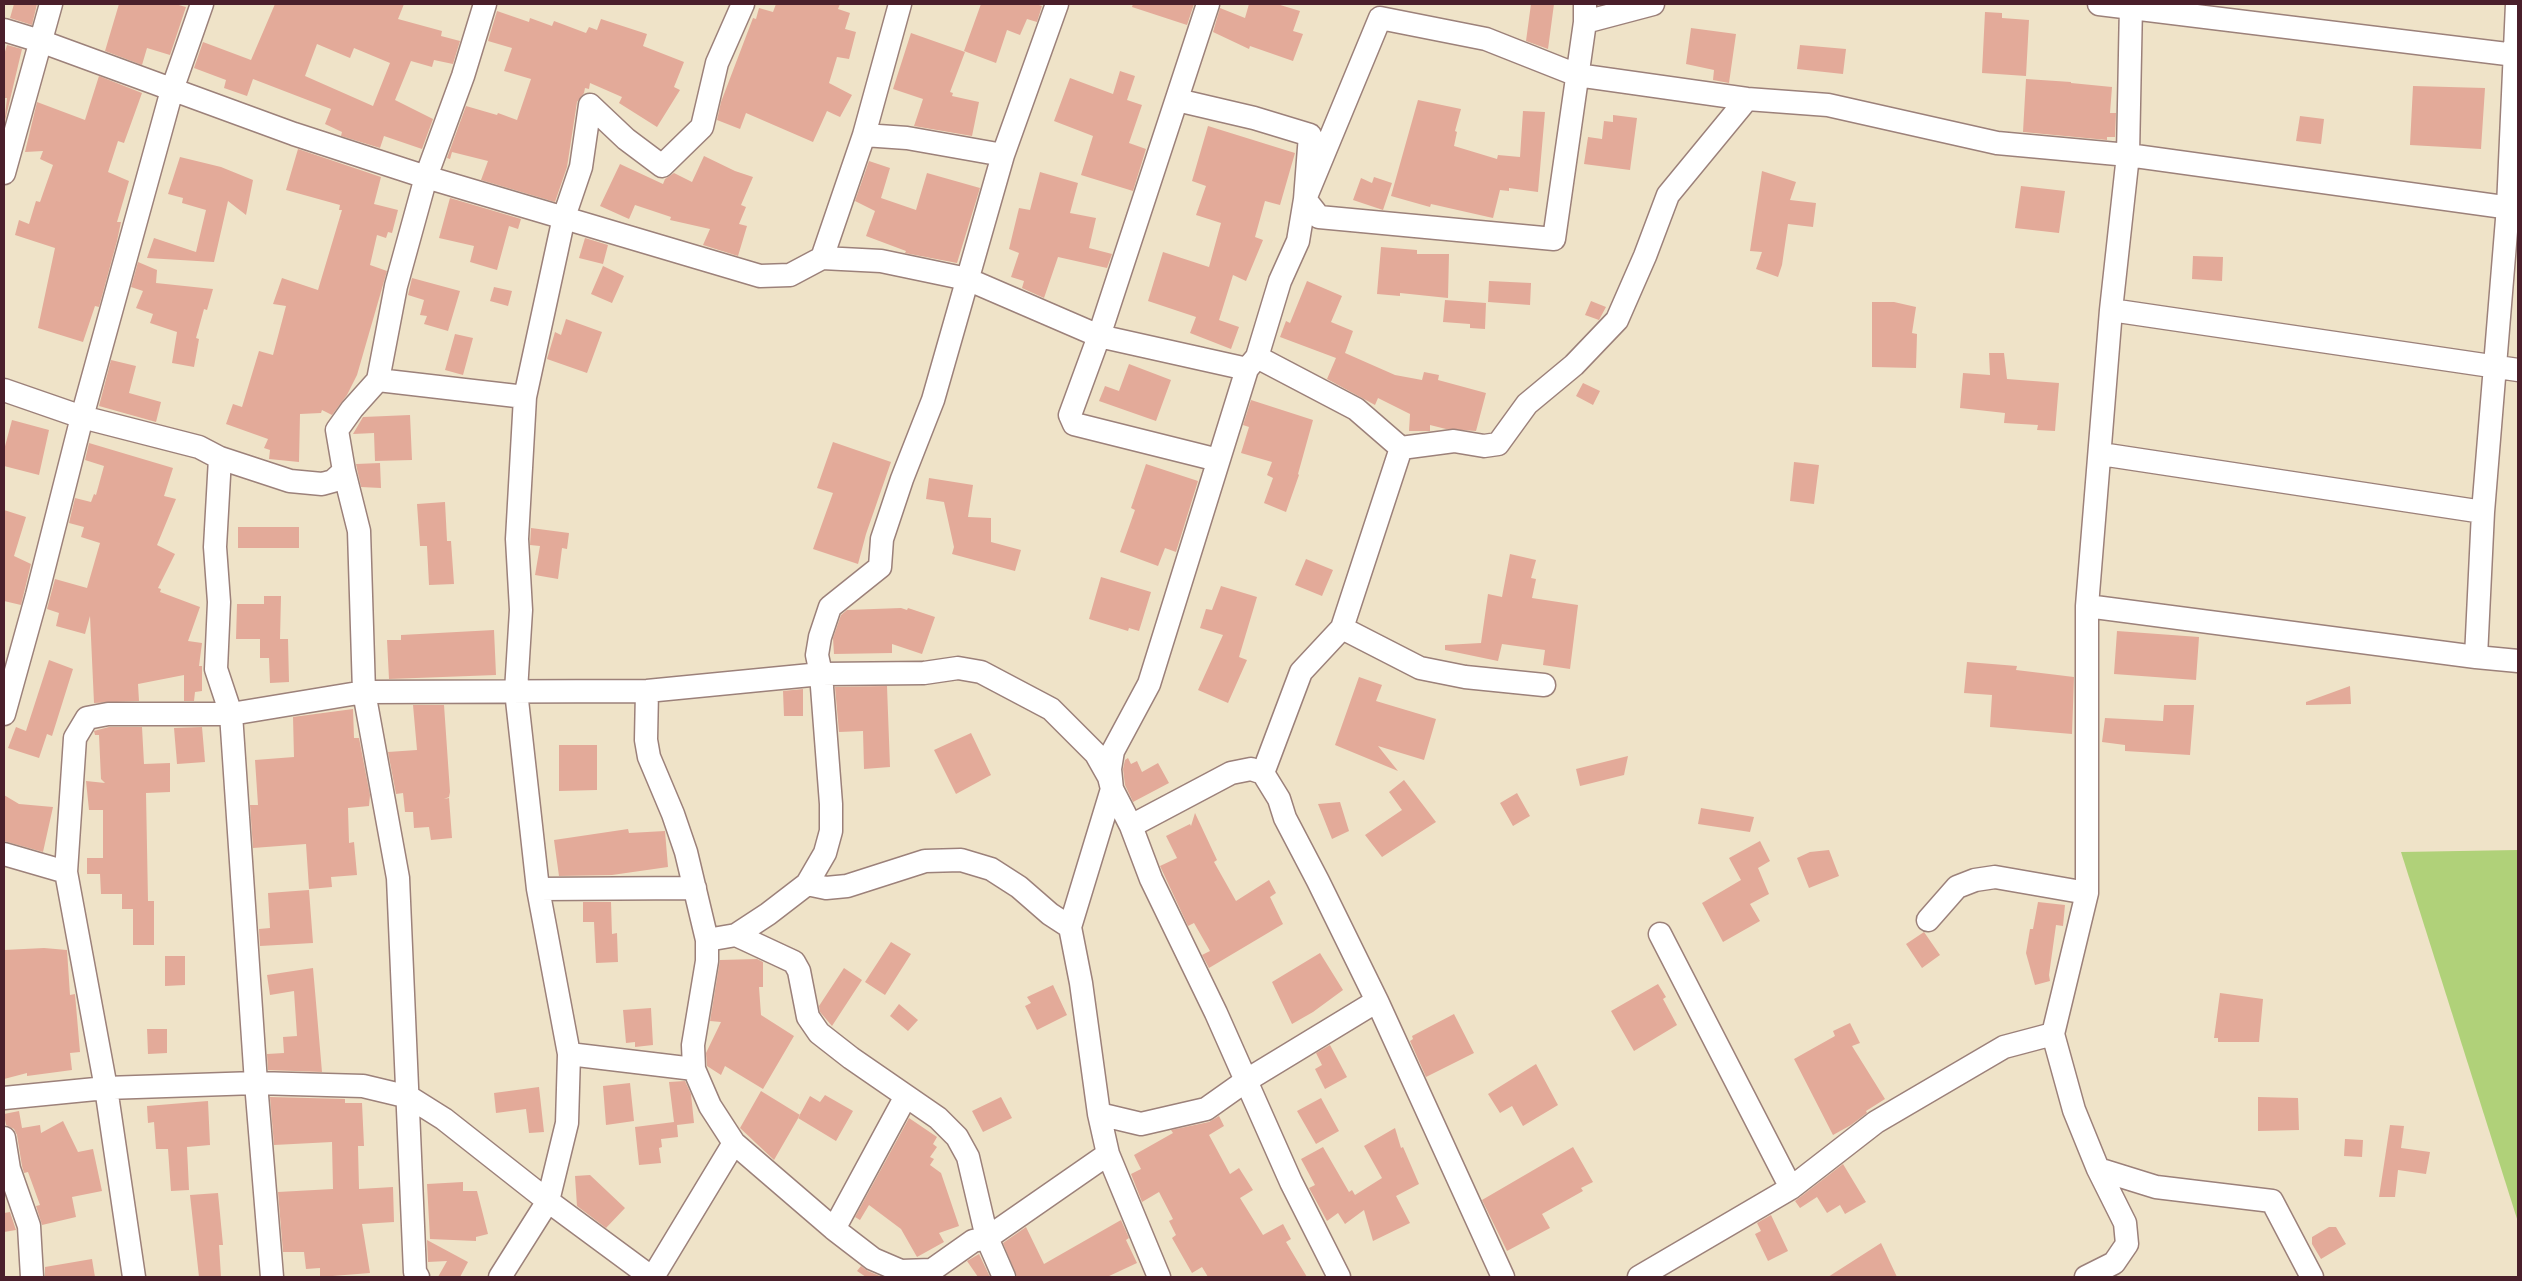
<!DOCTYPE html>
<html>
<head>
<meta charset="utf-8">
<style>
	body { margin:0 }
	#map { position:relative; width:2522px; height:1281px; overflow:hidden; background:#efe3c8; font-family:Mali,sans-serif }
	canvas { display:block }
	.frame { position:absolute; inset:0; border:5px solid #4a1f2b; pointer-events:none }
</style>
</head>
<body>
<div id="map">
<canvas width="2522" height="1281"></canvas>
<div class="frame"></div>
</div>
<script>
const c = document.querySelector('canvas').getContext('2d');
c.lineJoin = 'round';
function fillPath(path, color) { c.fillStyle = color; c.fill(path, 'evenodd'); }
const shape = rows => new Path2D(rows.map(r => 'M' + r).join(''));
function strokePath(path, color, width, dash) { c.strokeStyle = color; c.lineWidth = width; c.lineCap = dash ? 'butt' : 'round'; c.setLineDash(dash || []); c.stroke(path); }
const green = shape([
	[2518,850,2518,1222,2401,852]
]);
const building = shape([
	[14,4,37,4,32,25,10,18],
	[119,4,175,4,186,7,170,55,147,48,142,65,105,51],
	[275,4,404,4,398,19,442,31,441,36,460,41,453,64,434,60,432,67,411,61,395,100,433,119,422,149,384,136,380,148,341,136,342,132,325,124,331,109,253,79,247,96,224,88,226,80,194,68,203,42,251,60],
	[317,44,350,58,354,48,390,63,373,106,305,76],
	[776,4,840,4,838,9,850,13,845,29,856,32,849,59,837,57,829,83,852,95,840,117,827,111,813,142,746,113,740,129,717,120,721,102,753,18,756,19,759,8,773,12],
	[981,4,1036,4,1042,6,1037,22,1027,19,1020,35,1007,30,996,63,964,51],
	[1133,4,1194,4,1187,25,1132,7],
	[1249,4,1277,4,1300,11,1293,31,1303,34,1293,61,1250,46,1249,49,1213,32,1220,8,1245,18],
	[1531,4,1554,4,1548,49,1526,41],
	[497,11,529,22,530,18,552,26,554,21,586,33,589,27,597,30,601,19,647,34,643,46,684,62,674,87,680,90,657,127,619,103,622,97,590,83,589,89,585,88,584,93,577,102,567,167,555,202,481,180,488,161,452,152,450,159,447,158,466,106,497,115,498,113,517,120,531,79,504,71,512,48,488,41],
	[1985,12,2002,13,2002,18,2029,20,2026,76,1982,73],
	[1691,28,1736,34,1729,83,1713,80,1714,70,1686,64],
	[911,33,965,52,950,92,953,93,952,96,979,102,972,136,914,126,923,99,893,89],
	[7,45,22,49,4,125,7,98,4,98,4,55],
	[1800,45,1846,49,1843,74,1797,69],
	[1120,71,1135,76,1127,100,1142,105,1129,143,1146,149,1133,191,1081,175,1093,136,1054,121,1070,78,1113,94],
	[99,76,142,93,124,143,118,141,108,172,129,181,117,222,121,222,117,241,99,307,95,306,83,342,38,328,55,248,15,235,19,220,29,224,36,201,40,202,53,165,40,159,43,151,25,152,37,102,85,120],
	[2026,79,2071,82,2071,83,2112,87,2110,113,2116,113,2115,137,2107,137,2107,140,2023,132],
	[2413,86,2485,88,2481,149,2410,145],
	[1418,100,1461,109,1455,131,1457,132,1454,146,1497,159,1498,155,1520,157,1523,111,1545,112,1538,192,1509,188,1509,191,1500,190,1493,218,1431,204,1430,207,1391,196],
	[1613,115,1637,118,1630,170,1584,164,1588,137,1602,139,1604,121,1613,122],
	[2300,116,2324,119,2321,144,2296,141],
	[1208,126,1295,153,1280,205,1265,201,1255,237,1263,240,1246,281,1233,275,1219,320,1239,327,1231,349,1190,333,1196,317,1148,301,1163,252,1209,267,1221,223,1196,215,1206,186,1192,181],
	[298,149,381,177,374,204,398,210,392,233,388,232,386,238,377,235,370,265,387,271,357,375,347,395,332,415,322,410,321,413,300,414,299,462,269,459,270,450,264,448,268,439,226,424,233,404,242,407,259,351,273,355,286,306,273,304,282,278,318,290,342,210,339,210,340,205,286,190],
	[704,156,735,171,753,177,741,205,746,207,739,224,747,226,738,256,703,245,710,229,670,220,671,217,635,205,629,219,600,206,620,164,663,184,665,179,674,173,692,182],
	[180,157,221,167,253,180,246,215,228,201,214,262,147,258,154,238,196,252,206,210,182,203,183,198,168,194],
	[869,161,890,168,881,198,916,210,927,173,980,188,957,263,905,253,906,251,866,236,875,211,855,201],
	[1762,171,1796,182,1790,200,1816,203,1813,227,1788,224,1782,265,1778,277,1756,269,1762,252,1750,251],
	[1040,172,1078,183,1070,213,1096,218,1089,248,1112,254,1107,268,1058,257,1044,298,1022,288,1024,281,1011,277,1019,253,1009,249,1019,208,1030,210],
	[1374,177,1392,183,1383,210,1353,200,1361,178,1372,183],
	[2021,186,2065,191,2059,233,2015,228],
	[450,198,521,219,518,229,509,226,497,270,470,262,474,246,439,238],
	[585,238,608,245,603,264,579,258],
	[1381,247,1417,250,1417,254,1449,254,1448,298,1400,293,1400,296,1377,294],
	[2193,256,2223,257,2222,281,2192,279],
	[138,262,157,270,156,283,213,289,207,310,204,309,196,338,199,339,194,367,172,363,177,332,150,323,153,314,136,308,143,291,131,287],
	[603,266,624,276,612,303,591,294],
	[412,278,460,291,448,331,424,324,427,316,420,315,424,300,408,295],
	[1307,281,1342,296,1331,322,1353,331,1345,353,1395,375,1422,380,1424,372,1439,375,1438,380,1486,393,1476,431,1446,429,1430,425,1430,431,1409,431,1410,414,1378,398,1375,405,1327,379,1336,358,1280,337,1286,321,1290,323],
	[1489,281,1531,283,1530,305,1488,302],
	[494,287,512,291,508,306,490,301],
	[1445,300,1486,303,1485,329,1470,328,1470,324,1443,322],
	[1591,301,1606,307,1599,320,1585,315],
	[1872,302,1894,302,1916,307,1912,333,1917,334,1916,368,1872,367],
	[566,319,602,332,587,373,547,359,555,332,561,335],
	[455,334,473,338,463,375,445,370],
	[1989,353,2004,353,2007,379,2059,383,2055,431,2037,430,2038,425,2004,423,2005,413,1960,408,1963,373,1990,375],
	[111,360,136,366,129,393,161,402,156,422,99,406],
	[1129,364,1171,380,1156,421,1099,401,1105,386,1119,391],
	[1583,383,1600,391,1593,405,1576,396],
	[1251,400,1313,420,1298,474,1299,475,1286,512,1264,503,1273,478,1267,475,1272,462,1241,453,1249,427,1243,425],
	[410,415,412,460,375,461,374,433,353,434,363,417],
	[12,420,49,430,39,475,4,466,4,450],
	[833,442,891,462,866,534,858,564,813,549,833,493,817,488],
	[89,443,173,468,164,496,176,499,157,545,175,554,158,588,161,589,160,592,200,607,188,641,202,643,199,666,202,666,202,691,195,692,194,701,184,701,184,675,138,684,139,701,94,703,90,616,85,634,56,626,59,613,47,609,55,579,87,588,100,543,81,537,84,527,69,523,75,498,91,502,94,494,96,495,104,466,85,460],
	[1794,462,1819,465,1814,504,1790,501],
	[380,463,381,488,361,487,356,464],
	[1146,464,1198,481,1176,552,1165,548,1158,566,1120,552,1135,510,1131,508],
	[929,478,973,485,968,517,991,518,991,542,1021,550,1015,571,952,554,954,547,944,502,926,499],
	[445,502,447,541,451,541,454,584,429,585,427,546,420,546,417,504],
	[4,510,26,517,14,556,31,564,21,605,4,601],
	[238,527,299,527,299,548,238,548],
	[531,528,569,533,567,549,562,548,558,579,535,575,540,546,530,545],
	[1510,554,1536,560,1531,578,1536,579,1532,598,1578,605,1570,669,1543,665,1545,650,1502,644,1498,661,1445,650,1445,645,1481,643,1488,594,1502,597],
	[1306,559,1333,570,1322,596,1295,585],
	[1101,577,1151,592,1139,631,1129,628,1128,631,1089,619],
	[1221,586,1257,597,1239,657,1247,660,1228,703,1198,690,1223,635,1200,628,1206,609,1212,610],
	[264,596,281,596,280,639,288,639,289,682,270,683,269,658,260,658,260,639,236,639,237,604,264,604],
	[901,608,907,610,908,608,935,617,922,654,892,644,892,653,834,654,833,638,841,615,847,610],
	[494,630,496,675,389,679,387,640,401,640,401,635],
	[2117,631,2199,637,2196,680,2114,674],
	[49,660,73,669,52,736,47,734,39,758,8,748,16,727,26,731],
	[1967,662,2017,666,2016,670,2074,677,2072,734,1990,727,1992,695,1964,693],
	[1359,677,1382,685,1376,701,1436,719,1424,760,1378,746,1398,771,1335,745],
	[887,686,890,767,864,769,863,731,839,732,835,687],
	[2350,686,2351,704,2306,705,2306,702],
	[803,689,803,716,784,716,783,691],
	[413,705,444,705,450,792,449,797,444,799,449,798,452,838,431,840,429,827,414,828,413,812,405,812,403,793,396,794,388,752,417,750],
	[2164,705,2194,705,2190,755,2125,751,2125,745,2102,742,2105,718,2163,721],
	[353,709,354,738,359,738,370,795,369,806,348,808,349,843,354,842,357,875,331,877,332,887,309,889,306,844,253,848,250,805,258,805,255,760,294,757,293,717],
	[109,727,142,727,144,764,170,763,170,792,146,793,148,901,154,901,154,945,133,945,133,909,122,909,122,894,101,894,100,874,87,874,87,858,103,858,103,810,89,810,86,781,105,783,101,779,99,735,95,735,94,731],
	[202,727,205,762,177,764,174,728],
	[971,733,991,775,956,794,934,750],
	[559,745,597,745,597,790,559,791],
	[1628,756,1624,775,1580,786,1576,769],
	[1128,758,1131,764,1137,761,1142,772,1158,763,1169,783,1133,802,1125,785,1123,769,1125,760],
	[1404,780,1436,822,1382,857,1365,835,1402,810,1389,792],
	[1517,793,1530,816,1513,826,1500,803],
	[4,795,19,804,53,807,43,852,4,841],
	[1340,802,1349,831,1332,839,1318,804],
	[1701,808,1754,817,1750,832,1698,824],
	[1195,813,1217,860,1214,862,1236,901,1269,880,1276,893,1270,897,1283,924,1209,968,1202,955,1210,951,1194,923,1188,926,1160,866,1177,858,1166,836,1190,824,1191,826],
	[628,829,629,833,665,831,668,867,612,875,559,876,554,840],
	[1760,841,1770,861,1758,868,1769,894,1750,904,1760,921,1723,942,1702,903,1741,880,1729,858],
	[1829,850,1839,876,1809,888,1797,858,1810,852],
	[309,890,313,943,260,946,259,929,270,928,268,893],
	[583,902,611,902,612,934,617,933,618,962,596,963,594,922,583,922],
	[2038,902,2065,905,2063,926,2056,925,2049,975,2050,981,2035,985,2026,953,2030,929,2033,929],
	[1924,932,1940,955,1922,968,1906,944],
	[891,942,911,954,885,995,865,982],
	[44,948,67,950,70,995,75,994,80,1052,70,1053,72,1070,27,1076,27,1073,4,1079,4,950],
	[1320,953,1343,990,1313,1012,1292,1024,1272,982],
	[165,956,185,956,185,985,165,986],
	[757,959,763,962,763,987,759,987,761,1015,794,1036,763,1089,725,1066,721,1075,707,1066,706,1053,721,1022,710,1021,720,960],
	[313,968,322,1072,268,1070,267,1054,284,1053,283,1037,297,1036,294,991,270,995,267,975],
	[844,968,862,980,832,1026,820,1012,819,1006],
	[1658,984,1666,997,1663,999,1677,1025,1634,1051,1611,1011],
	[1053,985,1067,1015,1037,1030,1025,1006,1031,1003,1027,997],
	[2220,993,2263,999,2259,1042,2218,1042,2218,1038,2214,1038],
	[899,1004,918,1020,908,1031,890,1016],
	[651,1008,653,1045,635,1047,635,1042,626,1043,623,1010],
	[1454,1014,1474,1053,1426,1077,1410,1041,1413,1039,1412,1036],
	[1850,1023,1860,1043,1852,1046,1885,1099,1866,1111,1867,1113,1851,1125,1833,1135,1794,1059,1835,1036,1833,1031],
	[147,1029,167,1029,167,1053,148,1054],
	[1330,1045,1347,1077,1325,1089,1315,1069,1322,1065,1316,1053],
	[1536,1064,1558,1105,1523,1126,1512,1106,1500,1113,1488,1094],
	[685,1081,691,1094,694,1123,677,1125,678,1137,661,1139,662,1147,659,1148,661,1163,639,1165,635,1127,674,1122,669,1082],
	[630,1083,634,1121,606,1125,603,1086],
	[539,1087,544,1132,529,1133,526,1109,496,1113,494,1093],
	[761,1091,800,1115,774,1160,740,1128],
	[825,1095,853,1111,836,1141,798,1118,810,1096,820,1102],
	[270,1097,345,1099,345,1103,362,1103,364,1146,358,1146,359,1189,393,1187,394,1222,362,1224,370,1273,320,1277,320,1268,306,1269,304,1252,283,1252,278,1192,333,1189,332,1142,274,1145],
	[1001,1097,1012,1118,983,1132,972,1111],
	[2258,1097,2298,1098,2299,1130,2258,1131],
	[1321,1098,1339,1131,1316,1144,1297,1111],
	[208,1101,210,1145,187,1147,189,1190,171,1191,168,1149,156,1149,154,1122,148,1123,147,1106],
	[19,1111,22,1128,40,1125,41,1133,63,1121,78,1152,93,1149,102,1191,72,1197,76,1217,42,1225,36,1206,40,1205,28,1172,24,1173,22,1166,17,1135,14,1129,6,1125,4,1114],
	[1219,1116,1224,1126,1209,1135,1230,1174,1239,1168,1253,1190,1240,1198,1263,1235,1283,1224,1291,1239,1286,1242,1307,1277,1208,1277,1202,1267,1192,1273,1172,1238,1176,1235,1169,1221,1173,1219,1159,1192,1142,1202,1131,1174,1141,1169,1134,1155,1173,1133,1171,1130,1209,1122],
	[909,1118,937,1137,933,1144,937,1147,930,1157,934,1159,930,1165,941,1173,959,1226,939,1233,944,1242,917,1257,901,1229,869,1205,860,1220,855,1217],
	[2390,1125,2404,1126,2401,1148,2430,1152,2426,1174,2398,1170,2395,1197,2379,1197],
	[1395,1128,1401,1148,1403,1147,1419,1184,1396,1196,1410,1223,1373,1241,1364,1210,1345,1224,1338,1213,1327,1221,1309,1188,1315,1185,1301,1159,1323,1147,1349,1192,1352,1190,1355,1195,1382,1178,1364,1146],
	[2345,1139,2363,1140,2362,1157,2344,1156],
	[1573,1147,1593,1182,1581,1188,1583,1191,1542,1214,1550,1228,1507,1251,1482,1200],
	[1843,1164,1866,1202,1845,1214,1840,1205,1827,1213,1817,1197,1800,1208,1795,1201],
	[590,1175,625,1208,606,1228,577,1206,575,1176],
	[463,1182,463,1191,477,1191,488,1234,476,1237,476,1241,430,1239,427,1184],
	[218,1193,223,1245,219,1245,221,1277,199,1277,190,1195],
	[10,1212,16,1230,4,1232,4,1213],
	[1771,1215,1788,1251,1768,1261,1755,1234,1761,1231,1757,1223],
	[1121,1220,1129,1238,1126,1240,1137,1263,1107,1277,1017,1277,1003,1243,1026,1227,1044,1264],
	[2329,1227,2336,1227,2346,1244,2321,1259,2312,1244,2312,1237],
	[427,1240,468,1262,460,1277,438,1277,447,1261,428,1262],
	[1881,1243,1897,1277,1828,1277],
	[979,1254,990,1277,978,1277,967,1261],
	[92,1259,95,1277,45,1277,45,1267],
	[861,1266,868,1271,882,1277,866,1277,857,1271]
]);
const minor = shape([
	[1208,4,1099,336,1070,415,1074,424,1218,460],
	[2099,4,2515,55],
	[2131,4,2128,155,2111,310,2087,606,2087,893,2053,1034,2074,1110,2098,1169,2156,1187,2272,1201,2312,1277],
	[1585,22,1653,4],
	[4,30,40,41,294,134,426,177,760,276,790,275,822,258,881,261,967,279,1099,336,1247,369,1257,357,1356,409,1401,448,1454,441,1484,446,1498,444,1527,404,1574,365,1617,320,1645,256,1668,195,1747,99],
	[1177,100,1254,118,1310,135,1305,199,1319,217,1554,239,1585,22,1585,4],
	[590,105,626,139,662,166,702,127,717,63,743,4],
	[864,135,907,138,1003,155],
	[4,173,51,4],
	[822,258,864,135,900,4],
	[2111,310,2518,370],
	[1257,357,1280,281,1298,241,1305,199,1380,18,1486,39,1577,75,1747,99,1828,105,1997,143,2128,155,2518,209],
	[378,380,525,397],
	[4,390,82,417,199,447,220,458,290,481,322,484,333,481,344,471],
	[2101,454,2483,512],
	[220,458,215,547,219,602,216,669,231,714,256,1083,272,1277],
	[2087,606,2476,657,2483,512,2508,207,2517,4],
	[1342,628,1420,668,1465,677,1544,685],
	[2476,657,2518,661],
	[647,691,646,740,649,757,673,814,686,852,707,940,707,961,693,1045,694,1069,710,1106,734,1143,834,1229,873,1259,901,1271,932,1270,973,1241,987,1238,1108,1154],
	[4,714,37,595,82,417,172,90,202,4],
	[1263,773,1301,672,1342,628,1401,448],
	[1131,826,1231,773,1251,769,1263,773,1279,799,1285,818,1318,881,1377,1001,1503,1277],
	[4,854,66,872],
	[807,884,826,888,847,886,925,861,961,860,991,869,1019,887,1050,914,1070,927],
	[538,889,695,888],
	[1928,920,1957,887,1975,880,1995,877,2087,893],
	[1660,934,1791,1188],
	[736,935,794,962,799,971,808,1017,819,1033,851,1058,938,1118,957,1137,968,1157,987,1238,1004,1277],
	[707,940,736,935,768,914,807,884,825,853,831,831,831,804,821,674,817,655,820,637,830,607,880,567,882,539,902,479,933,400,1003,155,1057,4],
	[569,1054,694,1069],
	[4,1098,106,1088,256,1083,363,1086,409,1097,444,1119,548,1201,651,1277],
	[1099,1114,1141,1124,1206,1109,1247,1080,1377,1001],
	[4,1138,9,1169,29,1226,32,1277],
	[834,1229,906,1096],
	[134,1277,106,1088,66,872,75,738,87,718,108,714,231,714,364,692,647,691,821,674,924,673,958,668,981,672,1051,709,1096,754,1109,777,1112,789,1131,826,1151,879,1216,1013,1291,1182,1339,1277],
	[418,1277,415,1272,398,878,364,692,359,531,344,471,337,430,352,409,378,380,396,286,426,177,463,76,485,4],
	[500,1277,548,1201,567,1123,569,1054,538,889,516,691,521,610,517,539,525,397,564,217,581,167,590,105],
	[653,1277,734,1143],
	[1159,1277,1108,1154,1099,1114,1081,983,1070,927,1112,789,1110,769,1113,751,1149,684,1247,369],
	[1639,1277,1791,1188,1876,1122,2004,1047,2053,1034],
	[2086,1277,2114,1263,2127,1244,2125,1223,2098,1169]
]);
fillPath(green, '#b0d179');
fillPath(building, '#e3aa99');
strokePath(minor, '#9c817a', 25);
strokePath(minor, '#fff', 22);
</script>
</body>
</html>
